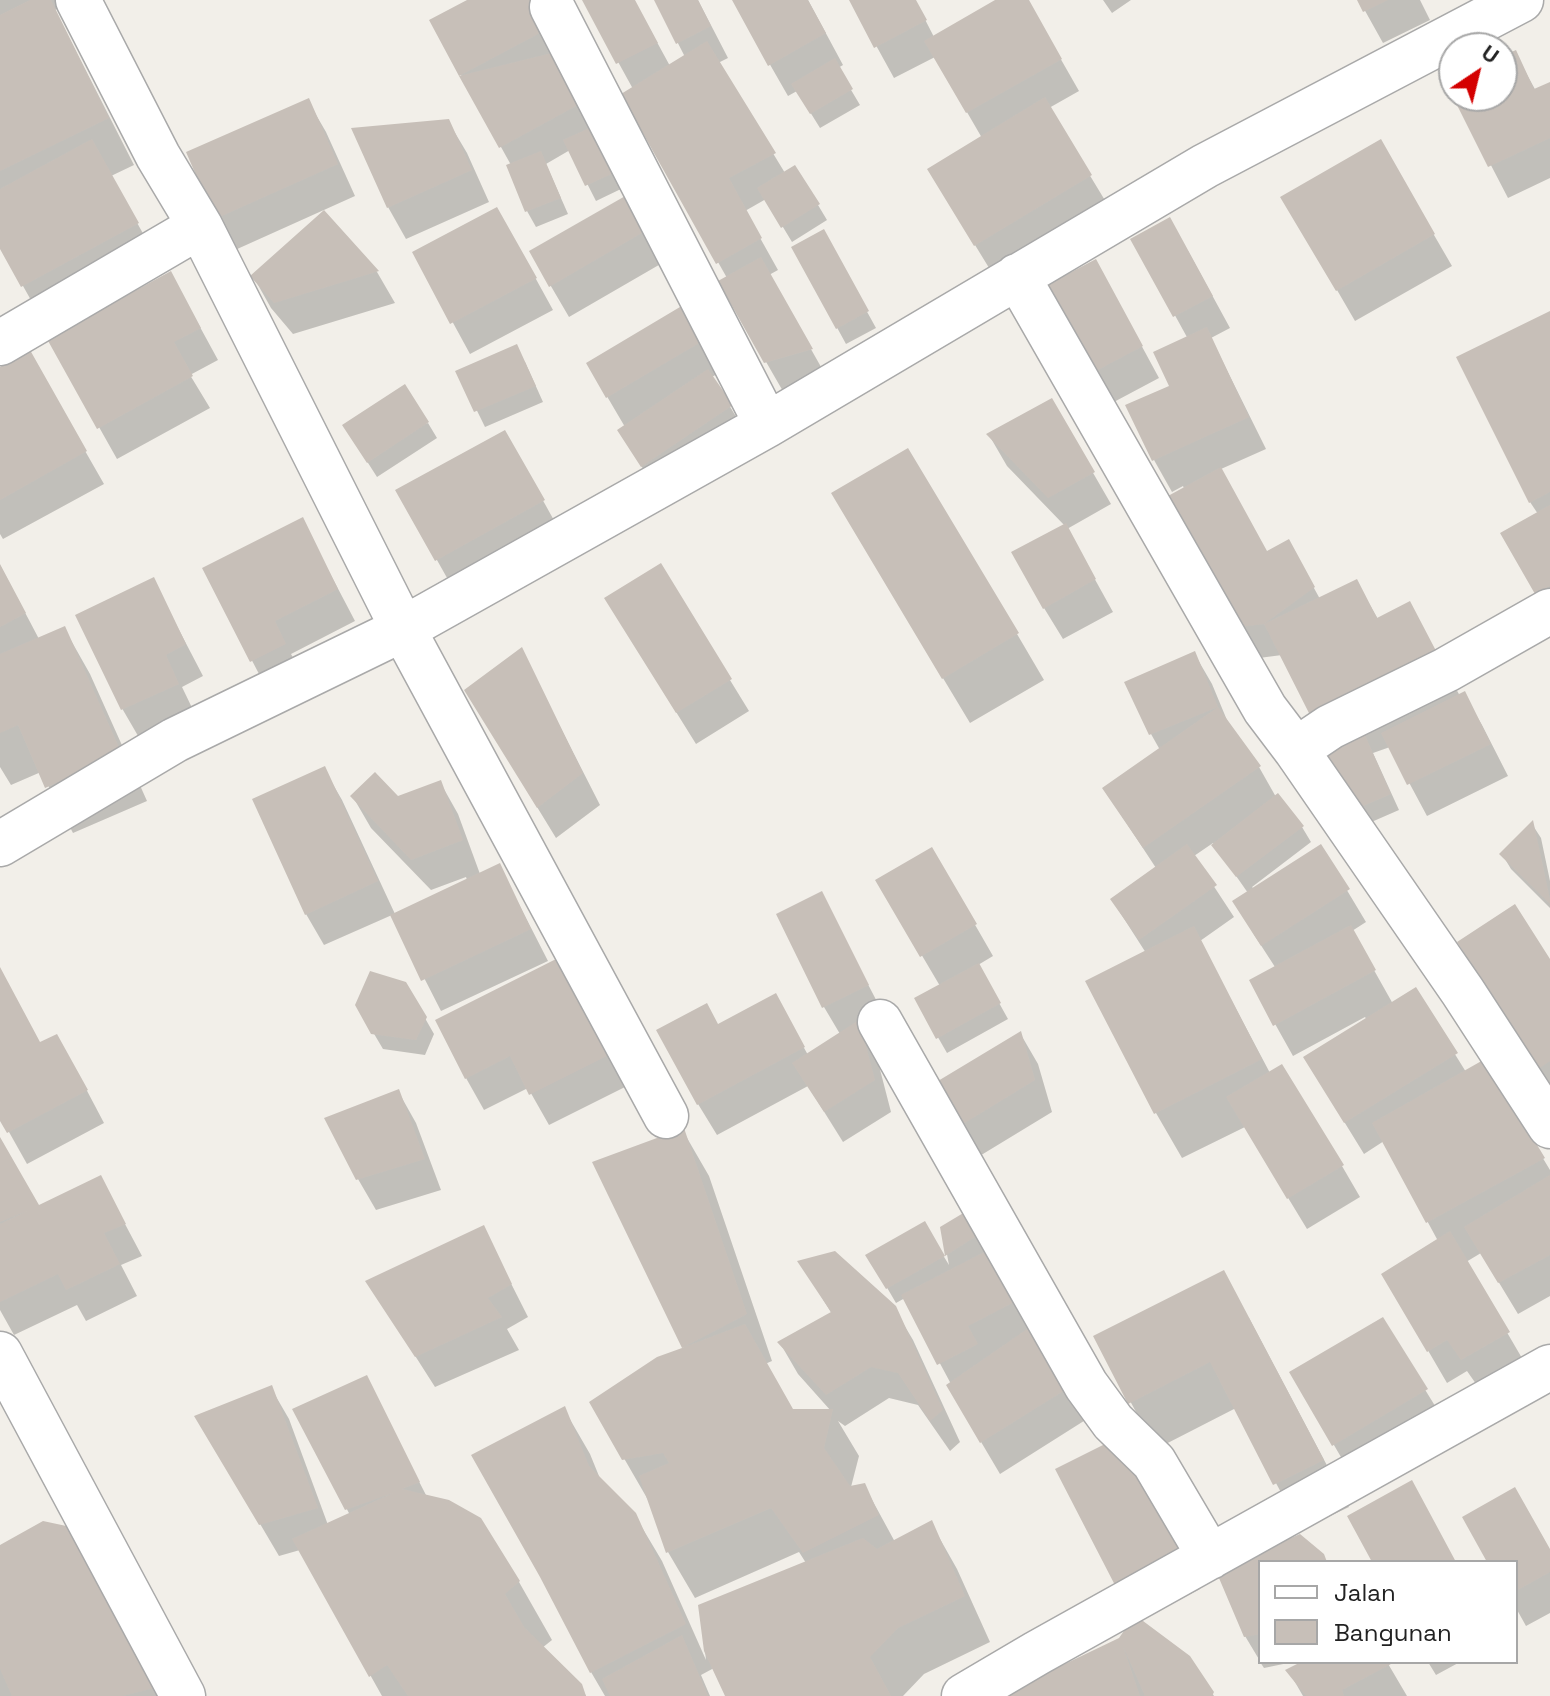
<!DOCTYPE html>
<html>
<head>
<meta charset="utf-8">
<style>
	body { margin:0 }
	#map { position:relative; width:1550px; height:1696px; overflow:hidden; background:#f2efe9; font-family:"Space Grotesk",sans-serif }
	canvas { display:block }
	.legend { position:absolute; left:1258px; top:1560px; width:260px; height:104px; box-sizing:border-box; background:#fff; border:2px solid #a7a7a7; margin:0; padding:10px 14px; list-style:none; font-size:24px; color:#222 }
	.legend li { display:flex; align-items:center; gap:16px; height:40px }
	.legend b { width:40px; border:2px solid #a7a7a7 }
	.north { position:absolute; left:1438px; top:32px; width:80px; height:80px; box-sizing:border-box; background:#fff; border:2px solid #a7a7a7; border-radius:50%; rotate:35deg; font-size:22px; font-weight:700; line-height:32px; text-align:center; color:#222 }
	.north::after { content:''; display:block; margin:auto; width:28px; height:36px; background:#d40000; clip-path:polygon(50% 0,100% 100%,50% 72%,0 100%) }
</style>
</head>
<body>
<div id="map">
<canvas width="1550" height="1696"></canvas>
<ul class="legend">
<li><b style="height:10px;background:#fff"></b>Jalan</li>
<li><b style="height:22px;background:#c7bfb8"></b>Bangunan</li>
</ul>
<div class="north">U</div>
</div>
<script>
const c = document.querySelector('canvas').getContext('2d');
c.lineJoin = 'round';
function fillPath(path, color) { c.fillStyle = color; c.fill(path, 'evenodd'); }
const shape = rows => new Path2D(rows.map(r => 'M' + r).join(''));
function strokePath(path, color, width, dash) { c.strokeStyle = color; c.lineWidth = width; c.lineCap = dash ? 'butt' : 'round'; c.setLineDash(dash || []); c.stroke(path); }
const shadow = shape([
	[0,0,61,0,64,6,55,10,134,165,111,176,155,255,41,318,0,245],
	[471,0,537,0,623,188,596,201,570,150,546,164,568,214,536,227,527,211,509,166,511,165,431,21],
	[584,0,634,0,670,66,685,57,656,0,698,0,728,58,718,63,785,173,818,205,827,220,792,242,766,199,745,211,778,270,769,275,829,381,784,393,720,282,727,278,623,94,633,89],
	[733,0,808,0,843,65,838,68,860,105,820,128,797,91,788,96],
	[851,0,915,0,934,37,1000,0,1027,0,1079,91,1049,108,1109,207,994,276,948,201,982,138,935,57,894,78],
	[1103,0,1131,0,1112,13],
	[1359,0,1420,0,1430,20,1383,43],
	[1515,53,1536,91,1550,84,1550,178,1508,198,1455,96,1502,96,1502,59],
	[308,101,326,132,355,196,235,250,188,154],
	[448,121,467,153,489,202,406,239,388,207],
	[1380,142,1452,266,1355,321,1283,197],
	[626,198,664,262,569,317,531,252],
	[324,213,377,272,395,303,293,334,271,308,253,276],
	[823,232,876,328,846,344,793,247],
	[1133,239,1188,251,1230,328,1211,338,1266,449,1221,469,1267,553,1288,541,1320,599,1356,581,1378,619,1409,604,1460,696,1464,694,1482,725,1508,776,1427,816,1390,747,1373,753,1399,810,1360,827,1314,720,1282,655,1259,658,1241,626,1183,486,1172,492,1154,460,1171,387,1188,339],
	[515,241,553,310,470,354,415,253],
	[1113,293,1159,378,1112,403,1094,372],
	[188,305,218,360,190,375,210,408,117,459,50,340],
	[684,307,722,371,712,377,749,438,661,497,619,431,625,427,588,364],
	[1550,313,1550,617,1503,533,1538,514,1530,502],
	[29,353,104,484,3,539,0,534,0,369],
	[525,362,543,402,485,427,458,372],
	[1051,400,1111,504,1067,529,1113,612,1063,639,1044,608,1065,526,1007,466,989,435],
	[428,423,437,438,377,477,354,441],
	[505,432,561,533,455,592,398,491],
	[302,520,355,621,291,654,303,676,269,693,204,569],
	[860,540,1017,634,1044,680,970,723],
	[0,565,39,639,64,628,90,674,147,801,73,833,41,772,11,785,0,767],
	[660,566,749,711,696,744,625,630],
	[153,580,203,676,182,687,196,716,141,741,123,710,77,616],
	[521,650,600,805,556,838,485,722],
	[1194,653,1212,684,1229,725,1259,767,1276,797,1302,827,1311,842,1252,887,1254,889,1321,847,1366,922,1352,931,1393,1004,1415,990,1466,1072,1485,1062,1550,1170,1550,1296,1518,1314,1481,1253,1466,1262,1526,1365,1481,1391,1467,1371,1447,1383,1384,1275,1438,1241,1384,1141,1364,1154,1324,1089,1367,1020,1365,1017,1293,1056,1251,981,1275,967,1253,933,1248,893,1213,843,1194,856,1234,917,1200,941,1270,1073,1342,1166,1360,1197,1307,1229,1245,1127,1182,1158,1156,1113,1146,953,1112,900,1156,868,1104,789,1160,750,1151,734],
	[324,769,342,800,395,914,467,880,466,877,431,890,371,828,353,797,398,798,440,782,458,814,480,874,499,865,548,961,441,1011,392,915,324,945,306,914],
	[1532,824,1541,838,1550,881,1550,908,1511,869,1502,854],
	[932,850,993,956,978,965,1008,1019,947,1053,916,999,940,986,878,881],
	[821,894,885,1017,876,1054,891,1112,843,1142,808,1086,717,1135,698,1104,718,1026,775,996,808,1055,840,1034,824,1007],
	[563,958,629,1085,549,1125,528,1088,484,1110,466,1078],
	[1550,963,1550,1087,1478,974],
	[0,971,40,1044,75,1068,104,1123,27,1164,0,1116],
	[405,983,434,1034,425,1055,383,1049,357,1005],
	[1020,1033,1038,1064,1052,1112,978,1157,935,1085],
	[398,1091,416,1123,441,1190,376,1210,358,1179],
	[683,1131,709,1176,772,1361,765,1364,792,1411,831,1411,798,1374,780,1343,832,1314,800,1262,894,1308,913,1340,960,1442,950,1451,918,1405,889,1398,845,1426,838,1421,859,1456,851,1487,864,1485,895,1542,931,1523,957,1569,990,1642,924,1674,903,1696,727,1696,714,1668,701,1675,710,1696,605,1696,591,1672,564,1409,590,1454,601,1481,634,1514,662,1561,706,1660,700,1606,806,1563,799,1552,695,1598,668,1552,651,1505,592,1403,684,1349,595,1163],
	[0,1141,39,1208,100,1177,142,1256,121,1265,137,1296,86,1321,77,1305,14,1335,0,1310],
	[975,1209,1087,1419,1000,1474,948,1386,951,1384,905,1298,896,1303,868,1255,924,1224,949,1265,942,1228],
	[483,1228,528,1317,507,1329,519,1350,435,1387,368,1282],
	[1249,1318,1349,1507,1301,1530,1236,1408,1156,1449,1095,1336],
	[1382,1320,1445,1422,1352,1476,1292,1373],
	[366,1378,427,1497,519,1582,552,1640,542,1648,580,1685,586,1696,382,1696,300,1550,279,1556,197,1417,271,1388,289,1419,328,1525,350,1515,294,1410],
	[1138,1470,1200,1589,1139,1621,1189,1658,1214,1696,1003,1696,1121,1640,1135,1617],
	[1300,1536,1326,1562,1260,1562,1260,1661,1245,1636,1219,1572],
	[0,1547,169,1696,0,1696],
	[1550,1553,1550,1613,1526,1626,1516,1608,1516,1562,1490,1562],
	[1260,1662,1293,1662,1264,1668],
	[1306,1662,1387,1662,1407,1696,1303,1696,1288,1670],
	[1428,1662,1460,1662,1436,1675]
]);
const building = shape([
	[30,0,51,0,109,118,0,171,0,15],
	[467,0,539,0,553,26,459,76,560,51,587,100,499,148,459,76,429,20],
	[582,0,635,0,658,43,616,64],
	[654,0,698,0,711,26,676,44],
	[732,0,808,0,826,33,768,66],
	[849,0,916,0,927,20,874,48],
	[995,0,1029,0,1062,59,966,113,924,41],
	[1357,0,1388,0,1363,12],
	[707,41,776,153,729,178,762,238,716,264,621,94],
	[1516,50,1534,89,1550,82,1550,138,1488,167,1446,83,1454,79,1454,96,1502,96,1502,56],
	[835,58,853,89,810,114,791,84],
	[1045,97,1092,175,974,246,927,169],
	[309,98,338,164,215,219,186,152],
	[449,119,472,170,387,208,351,128],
	[594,126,616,172,585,186,563,140],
	[92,139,139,223,21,287,0,249,0,189],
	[1381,139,1435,234,1336,291,1280,197],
	[541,151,561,198,525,212,506,165],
	[795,165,820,204,781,228,757,188],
	[627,195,647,230,549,287,529,251],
	[497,207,537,278,450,324,412,252],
	[324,210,379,271,274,303,250,276],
	[1170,217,1213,296,1173,317,1130,239],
	[824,229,869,311,836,329,791,247],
	[761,257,813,349,764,363,718,281],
	[1096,259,1143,346,1092,373,1045,286],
	[171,271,201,328,174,342,193,376,97,429,47,339],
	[685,304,706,339,606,398,586,363],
	[1550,311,1550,492,1529,503,1456,357],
	[1207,327,1249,417,1152,461,1125,405,1169,386,1153,352],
	[517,344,536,386,474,412,455,371],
	[30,350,87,451,0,500,0,367],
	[708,369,733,405,641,467,617,430],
	[405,384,429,422,367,463,342,425],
	[1052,398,1095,472,1048,498,986,434],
	[505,430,545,500,435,561,395,490],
	[908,448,1019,633,942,679,831,493],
	[1221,467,1267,551,1289,539,1315,587,1264,624,1357,579,1377,618,1410,601,1446,670,1313,721,1264,624,1239,627,1168,496],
	[1550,505,1550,586,1535,594,1500,533],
	[303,517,338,589,275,621,286,644,250,662,202,568],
	[1066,523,1096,579,1043,609,1011,552],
	[661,563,732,679,676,713,604,598],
	[0,564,26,613,0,627],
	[154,577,186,644,166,655,179,684,121,710,75,615],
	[65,626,122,754,45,788,18,725,0,733,0,654],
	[522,647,583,773,537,808,464,690],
	[1195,651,1218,707,1261,766,1143,848,1102,788,1218,707,1149,735,1124,682],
	[1465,691,1491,744,1407,785,1381,733],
	[1364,733,1391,794,1349,812,1323,751],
	[325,766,378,881,305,915,252,799],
	[375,772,398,796,441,780,463,840,411,860,350,796],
	[1278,793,1304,826,1236,877,1211,845],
	[1533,820,1550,899,1550,904,1499,854],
	[1187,844,1217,885,1139,940,1110,899],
	[1321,844,1350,889,1261,946,1232,901],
	[932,847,977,924,920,957,875,880],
	[500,863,531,929,421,981,390,915],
	[822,891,869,985,822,1008,776,914],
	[1515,904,1550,959,1550,1061,1538,1069,1457,942],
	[1351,925,1376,970,1273,1026,1249,980],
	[1194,926,1262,1059,1154,1114,1085,981],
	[564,955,613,1053,529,1095,510,1056,465,1079,435,1020],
	[979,963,1001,1003,936,1039,914,998],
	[0,967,40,1042,57,1034,88,1090,7,1133,0,1121],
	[370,971,406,982,427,1017,416,1040,371,1034,355,1005],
	[1416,987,1458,1053,1344,1123,1303,1057],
	[776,993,805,1047,697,1105,656,1030,707,1003,718,1024],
	[859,1020,875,1080,824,1112,792,1063],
	[1021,1031,1035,1080,958,1127,933,1084],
	[1485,1059,1545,1158,1426,1223,1372,1123],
	[1282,1064,1344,1165,1287,1199,1226,1097],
	[399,1089,425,1159,356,1180,324,1118],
	[684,1128,747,1314,682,1348,745,1324,793,1409,833,1409,824,1448,850,1486,865,1483,879,1515,803,1553,771,1508,666,1553,639,1476,669,1463,663,1453,622,1460,589,1402,657,1357,682,1348,592,1162],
	[0,1137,39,1205,101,1175,126,1224,104,1233,120,1264,66,1290,58,1274,0,1302,0,1224,27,1211,0,1222],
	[1550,1175,1550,1255,1498,1283,1464,1227],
	[975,1206,989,1228,945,1256,886,1289,865,1255,925,1221,945,1256,940,1227],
	[484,1225,512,1284,488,1298,502,1317,415,1357,365,1281],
	[1450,1231,1510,1332,1461,1360,1447,1340,1427,1352,1381,1274],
	[994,1247,1022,1298,968,1326,978,1344,937,1365,901,1295],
	[835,1251,896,1306,943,1410,930,1421,898,1373,871,1367,826,1395,777,1342,831,1312,797,1261],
	[1224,1270,1324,1460,1273,1485,1210,1362,1128,1404,1093,1336],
	[1383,1317,1428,1389,1332,1446,1289,1372],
	[1033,1325,1070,1387,980,1443,946,1385],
	[367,1375,420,1482,402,1489,449,1500,481,1518,520,1581,505,1594,524,1627,582,1684,586,1696,408,1696,387,1665,369,1677,292,1539,393,1493,345,1510,292,1409],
	[272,1385,318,1508,259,1525,194,1416],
	[565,1406,589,1466,636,1513,686,1624,590,1673,540,1577,471,1455],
	[1121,1436,1183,1556,1118,1591,1055,1469],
	[1412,1480,1456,1562,1372,1562,1347,1516],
	[1515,1487,1550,1549,1550,1572,1516,1591,1516,1562,1487,1562,1462,1517],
	[932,1520,965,1596,898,1628,870,1657,891,1696,725,1696,704,1651,698,1605,863,1538,877,1549],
	[43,1521,71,1527,162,1686,122,1696,12,1696,0,1669,0,1545],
	[1300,1534,1324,1554,1327,1562,1260,1562,1260,1634,1244,1637,1216,1571],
	[1135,1615,1190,1656,1214,1692,1212,1696,1145,1696,1123,1646,1140,1696,998,1696,1119,1638],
	[682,1635,708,1696,610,1696,602,1679],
	[1301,1662,1389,1662,1391,1664,1342,1690,1344,1696,1306,1696,1285,1670]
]);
const street = shape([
	[78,0,158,156,200,226,403,629,666,1116],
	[552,7,767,425],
	[1017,276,1265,709,1296,750,1330,727,1446,670,1550,611],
	[0,343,200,226],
	[1296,750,1463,992,1550,1126],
	[0,844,175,740,403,629,767,425,1205,166,1521,0],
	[880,1022,1086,1385,1113,1422,1154,1462,1210,1557],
	[0,1354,183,1696],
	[964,1696,1037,1653,1550,1367]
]);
fillPath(shadow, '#0003');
fillPath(building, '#c7bfb8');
strokePath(street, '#a9a9a9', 47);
strokePath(street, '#fff', 44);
</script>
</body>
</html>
